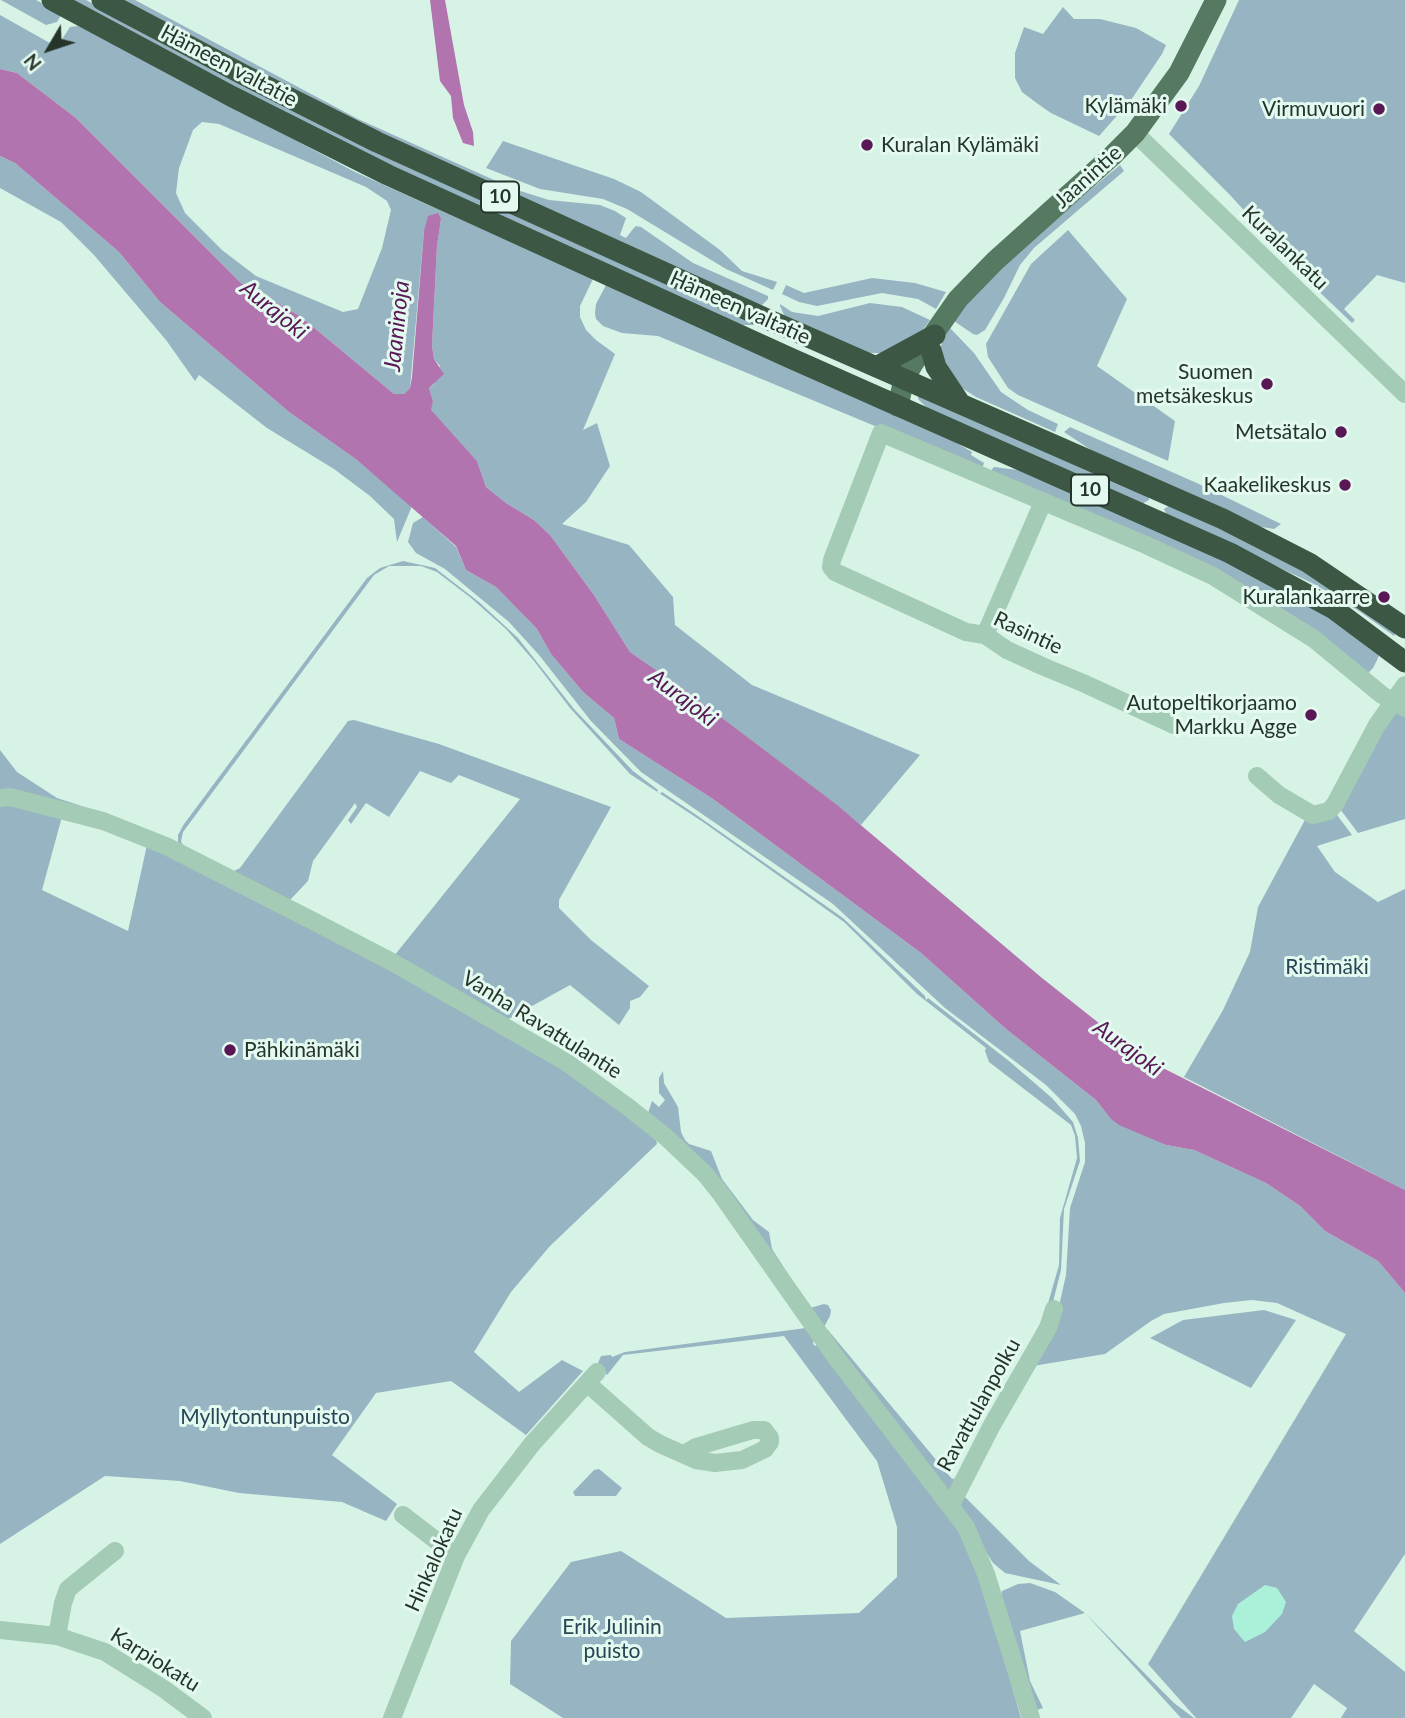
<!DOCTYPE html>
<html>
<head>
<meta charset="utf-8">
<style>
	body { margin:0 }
	#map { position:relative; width:1405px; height:1718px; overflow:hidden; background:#d7f3e6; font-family:Lato,sans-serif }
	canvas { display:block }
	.north { position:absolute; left:14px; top:14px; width:70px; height:70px; -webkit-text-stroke:5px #e4faf0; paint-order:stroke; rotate:231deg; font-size:19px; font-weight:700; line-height:28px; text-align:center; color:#25352a }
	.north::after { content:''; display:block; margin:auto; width:24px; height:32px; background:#25352a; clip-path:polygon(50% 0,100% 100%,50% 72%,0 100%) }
</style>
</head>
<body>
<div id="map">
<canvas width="1405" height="1718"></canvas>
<div class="north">N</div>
</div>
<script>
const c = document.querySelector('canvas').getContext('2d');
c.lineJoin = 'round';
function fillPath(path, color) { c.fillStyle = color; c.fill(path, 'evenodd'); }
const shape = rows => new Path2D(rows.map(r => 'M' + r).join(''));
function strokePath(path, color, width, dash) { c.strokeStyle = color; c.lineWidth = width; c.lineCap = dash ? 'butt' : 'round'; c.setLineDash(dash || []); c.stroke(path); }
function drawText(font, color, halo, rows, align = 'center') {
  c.font = font + ' Lato,sans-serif'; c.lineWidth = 6; c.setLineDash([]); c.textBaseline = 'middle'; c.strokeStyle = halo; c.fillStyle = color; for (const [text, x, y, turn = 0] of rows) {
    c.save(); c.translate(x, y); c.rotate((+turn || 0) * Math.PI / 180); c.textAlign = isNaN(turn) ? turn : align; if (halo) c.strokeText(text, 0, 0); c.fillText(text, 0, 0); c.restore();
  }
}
const green = shape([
	[1,0,36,0,59,12,61,15,57,22,46,25],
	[69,0,86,0,257,90,755,325,741,325,391,168],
	[123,0,135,0,358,119,514,189,549,200,600,205,615,211,626,218,620,235,626,238,633,229,636,226,641,227,693,263,768,296,768,299,762,305,755,304,356,122],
	[1239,0,1405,0,1405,283,1377,275,1344,309,1355,320,1352,323,1310,283,1230,195,1169,134,1199,86],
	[1063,7,1074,19,1100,19,1136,28,1166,45,1162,54,1131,100,1099,136,1051,113,1038,104,1022,92,1015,78,1015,53,1024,27,1043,34],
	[0,15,57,47,70,27,78,26,93,32,355,172,593,279,580,306,580,317,586,330,596,340,615,354,583,430,597,423,610,466,586,502,562,524,629,545,673,597,675,625,752,685,920,755,861,825,685,690,630,652,594,595,550,535,534,520,506,503,486,487,477,461,430,410,433,401,429,388,434,384,440,366,434,359,432,346,437,246,441,219,424,231,410,388,404,394,394,394,300,316,241,283,76,118,17,73,0,69],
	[202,122,219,124,366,187,387,201,391,210,382,248,358,309,343,312,256,276,222,250,185,213,176,193,179,168,193,130],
	[503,141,614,179,641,192,720,250,742,271,777,282,773,290,726,269,627,209,603,199,540,189,486,168],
	[0,156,15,163,119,252,160,302,289,412,357,460,412,506,397,542,394,519,370,496,334,469,267,428,199,375,195,381,166,340,94,255,61,222,0,188],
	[1120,165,1124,171,1034,248,1020,265,1004,298,985,330,977,335,973,334,954,321,961,310,1012,255],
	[1068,230,1127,299,1097,366,1175,421,1168,461,1018,395,1008,388,988,357,986,344,1031,264],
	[872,278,915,283,946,292,936,309,918,299,882,293,817,306,799,302,782,294,786,285,804,293],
	[606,285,947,437,972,452,971,455,984,463,983,466,976,468,658,336,622,333,603,326,596,319,595,313,596,304],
	[870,303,902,307,930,320,919,335,887,353,869,353,785,317,780,306,780,304,792,312,818,316],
	[950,328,974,353,1001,392,1028,410,1058,424,1055,432,976,397,954,383,939,357,942,341],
	[918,394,1149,497,1149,500,1142,504,929,410,918,399],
	[1070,427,1199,484,1281,524,1274,529,1256,526,1103,458,1064,432],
	[994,467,1018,470,1210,552,1328,616,1379,656,1373,668,1367,674,1314,633,989,473],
	[1170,505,1292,563,1397,631,1394,636,1359,611,1314,584,1166,514,1164,509],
	[423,517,456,547,466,570,496,587,537,629,551,654,583,692,614,718,619,739,713,799,921,953,1006,1029,1096,1100,1110,1118,1166,1145,1194,1150,1266,1183,1300,1206,1325,1231,1378,1261,1405,1293,1405,1554,1354,1631,1405,1672,1405,1718,1341,1718,1347,1708,1314,1684,1291,1718,1196,1718,1148,1664,1346,1334,1277,1303,1252,1300,1224,1303,1164,1314,1151,1321,1105,1354,1033,1366,1054,1328,1066,1275,1070,1208,1085,1162,1085,1143,1081,1126,1075,1114,1046,1085,945,1008,833,904,641,772,591,721,539,655,509,622,445,569,416,553,408,542,413,523],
	[403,561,435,568,479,602,518,638,574,709,633,771,658,790,657,792,660,794,662,792,695,814,843,918,925,996,926,1000,928,998,1009,1061,1052,1098,1073,1122,1078,1138,1080,1161,1064,1209,1061,1270,1049,1318,953,1490,946,1491,870,1394,829,1341,825,1332,828,1330,952,1479,956,1478,1008,1385,1045,1314,1059,1265,1060,1218,1077,1158,1075,1136,1071,1125,989,1062,985,1051,986,1048,917,994,844,922,703,822,630,774,570,708,534,661,506,629,471,598,437,572,421,566,389,566,374,575,183,832,181,842,184,846,232,872,240,868,348,721,354,720,439,744,611,807,559,900,559,908,591,940,649,986,640,997,630,1001,630,1008,619,1025,570,985,505,1021,394,956,520,799,459,775,451,783,420,771,389,817,366,803,351,824,348,820,357,807,355,803,313,861,308,881,290,900,293,909,215,870,182,853,178,848,178,835,184,824,367,578,380,568],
	[1398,713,1405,715,1405,819,1358,833,1340,809,1378,731,1394,714],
	[0,750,17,772,57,798,112,816,0,794],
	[0,803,63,813,42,890,128,931,147,845,388,966,586,1081,655,1136,657,1144,550,1246,511,1292,474,1352,519,1392,562,1360,583,1371,526,1435,451,1381,376,1393,332,1455,397,1504,386,1521,342,1502,239,1493,180,1481,105,1476,0,1544],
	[1334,811,1352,835,1317,846,1335,872,1378,902,1405,889,1405,1190,1184,1077,1223,1010,1250,952,1258,907,1306,818],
	[663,1071,664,1083,678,1107,681,1132,685,1140,689,1144,711,1151,722,1179,753,1220,769,1232,772,1249,810,1308,824,1304,828,1305,831,1310,830,1316,824,1327,647,1116,652,1101,659,1107,665,1100,659,1093,659,1078],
	[1264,1310,1296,1320,1251,1388,1150,1338,1183,1320],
	[806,1328,814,1339,813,1344,815,1346,820,1343,943,1503,975,1558,1021,1718,563,1718,510,1684,511,1641,571,1562,621,1551,726,1618,859,1613,897,1577,897,1527,877,1461,784,1336,623,1355,607,1375,598,1363,601,1356,611,1355,612,1357,625,1352],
	[599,1469,622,1488,616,1496,575,1496,573,1492,594,1470],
	[961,1493,1029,1561,1061,1585,1005,1573,993,1563,960,1511],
	[1030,1583,1055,1592,1085,1613,1174,1703,1194,1718,1181,1718,1085,1613,1020,1631,1030,1681,1043,1708,1034,1711,1000,1602,1002,1591,1018,1584]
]);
const sand = shape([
	[1265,1585,1277,1588,1286,1602,1282,1614,1265,1632,1245,1642,1234,1629,1232,1616,1238,1604]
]);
const water = shape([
	[430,0,445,0,464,105,473,132,474,146,463,143,453,118,451,96,440,81],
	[0,69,17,73,76,118,241,283,300,316,394,394,404,394,410,388,412,377,424,231,428,216,438,213,441,219,437,246,432,346,434,359,444,374,429,388,433,401,431,410,477,461,486,487,506,503,534,520,550,535,594,595,630,652,685,690,837,805,1042,978,1143,1058,1405,1190,1405,1293,1378,1261,1325,1231,1300,1206,1266,1183,1194,1150,1166,1145,1119,1125,1110,1118,1096,1100,1006,1029,921,953,713,799,619,739,614,718,583,692,551,654,537,629,496,587,466,570,456,546,357,460,289,412,160,302,119,252,15,163,0,156]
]);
const minor = shape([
	[1135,133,1405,394],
	[985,635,1043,502],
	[1174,725,1083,683,1042,666,1007,650,985,635,966,632,835,572,831,567,832,560,881,433,1146,545,1213,576,1314,639,1382,695,1405,708],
	[1257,776,1279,795,1313,815,1329,811,1335,804,1377,725,1405,685],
	[0,798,10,797,103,821,166,846,317,923,392,962,566,1062,628,1107,667,1138,705,1174,721,1194,835,1356,966,1527,986,1574,1031,1718],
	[587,1383,648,1437,660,1444,696,1460,715,1463,742,1460,765,1449,770,1442,770,1438,764,1430,753,1430,696,1447,684,1454],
	[951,1505,992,1425,1048,1328,1054,1309],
	[403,1515,456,1556],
	[0,1630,57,1636,105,1652,164,1689,203,1718],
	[57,1636,63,1603,68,1589,115,1551],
	[392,1718,456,1556,481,1510,532,1444,597,1372]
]);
const major = shape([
	[898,406,904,379,914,362,958,299,995,261,1112,156,1135,133,1179,73,1216,0]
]);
const highway = shape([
	[52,0,231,96,388,175,788,357,1230,553,1334,609,1405,662],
	[102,0,244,75,377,142,767,319,1223,519,1309,563,1405,628],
	[931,350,936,367,960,403],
	[876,367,935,335]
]);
const markers = [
	[1181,106,7,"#591855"],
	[1379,109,7,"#591855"],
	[867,145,7,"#591855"],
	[1267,384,7,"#591855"],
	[1341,432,7,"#591855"],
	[1345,485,7,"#591855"],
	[1384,597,7,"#591855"],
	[1311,715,7,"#591855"],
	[230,1050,7,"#591855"]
];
const shields = [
	[500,197,38],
	[1090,490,38]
];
const shieldNames = [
	["10",500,197],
	["10",1090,490]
];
const streetNames = [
	["Hämeen valtatie",229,66,28],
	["Jaanintie",1088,177,-42],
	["Kuralankatu",1285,248,44],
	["Hämeen valtatie",740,308,24],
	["Rasintie",1028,633,25],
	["Vanha Ravattulantie",542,1025,32],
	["Ravattulanpolku",979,1405,-61],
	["Hinkalokatu",434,1560,-66],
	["Karpiokatu",155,1660,32]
];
const poiNames = [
	["Kylämäki",1167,106],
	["Virmuvuori",1365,109],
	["Kuralan Kylämäki",881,145,"left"],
	["Suomen",1253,372],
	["metsäkeskus",1253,396],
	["Metsätalo",1327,432],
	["Kaakelikeskus",1331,485],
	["Kuralankaarre",1370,597],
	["Autopeltikorjaamo",1297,703],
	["Markku Agge",1297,727],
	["Pähkinämäki",244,1050,"left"]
];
const parkNames = [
	["Ristimäki",1327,967],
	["Myllytontunpuisto",265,1417],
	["Erik Julinin",612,1627],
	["puisto",612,1651]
];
const waterNames = [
	["Aurajoki",274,310,39],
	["Jaaninoja",397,326,-84],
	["Aurajoki",683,698,37],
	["Aurajoki",1128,1048,36]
];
fillPath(green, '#97b4c2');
fillPath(sand, '#abf1d9');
fillPath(water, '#b174af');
strokePath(minor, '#a3cbb5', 18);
strokePath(major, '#557961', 21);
strokePath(highway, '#3c5744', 21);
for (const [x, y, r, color] of markers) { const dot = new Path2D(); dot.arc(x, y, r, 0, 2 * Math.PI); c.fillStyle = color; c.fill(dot); strokePath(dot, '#e4faf0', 2.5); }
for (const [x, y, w] of shields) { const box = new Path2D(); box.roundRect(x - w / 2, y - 15.5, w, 31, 5); c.fillStyle = '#e4faf0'; c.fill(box); strokePath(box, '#25352a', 2); }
drawText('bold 19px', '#25352a', null, shieldNames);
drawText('21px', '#25352a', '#e4faf0', streetNames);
drawText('21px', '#25352a', '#e4faf0', poiNames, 'right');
drawText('21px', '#284555', '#e4faf0', parkNames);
drawText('italic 23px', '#591855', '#e4faf0', waterNames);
</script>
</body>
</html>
